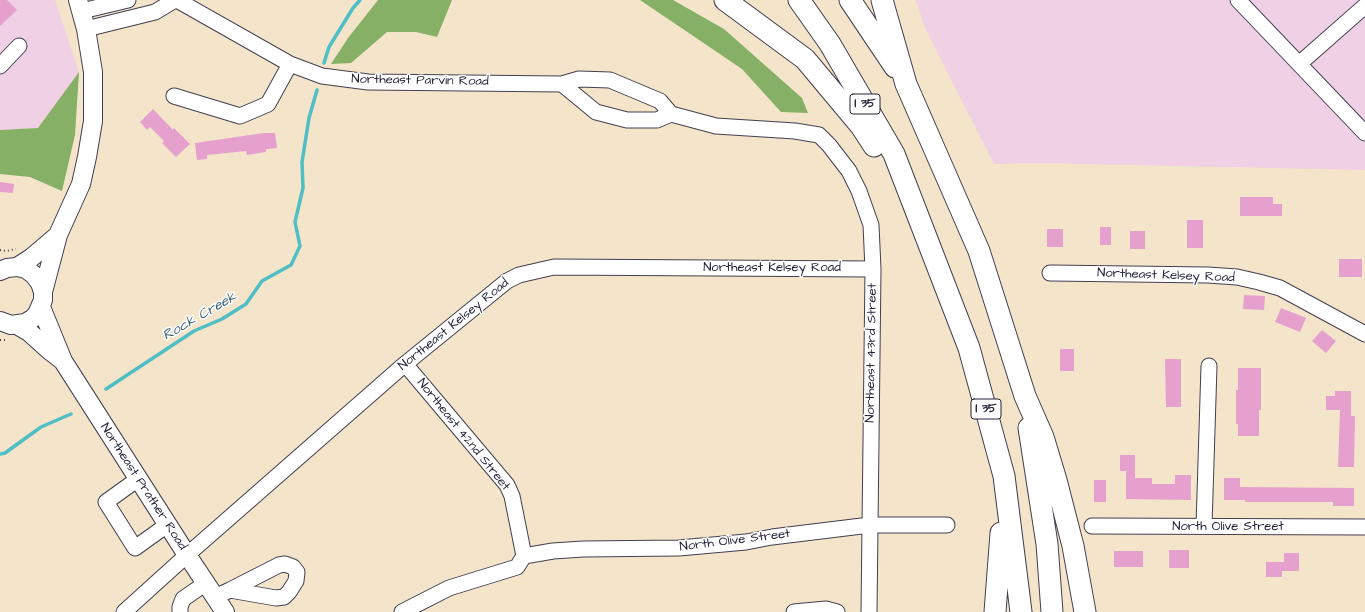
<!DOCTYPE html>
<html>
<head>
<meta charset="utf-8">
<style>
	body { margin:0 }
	canvas { display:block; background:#f4e4ca }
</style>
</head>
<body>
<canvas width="1365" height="612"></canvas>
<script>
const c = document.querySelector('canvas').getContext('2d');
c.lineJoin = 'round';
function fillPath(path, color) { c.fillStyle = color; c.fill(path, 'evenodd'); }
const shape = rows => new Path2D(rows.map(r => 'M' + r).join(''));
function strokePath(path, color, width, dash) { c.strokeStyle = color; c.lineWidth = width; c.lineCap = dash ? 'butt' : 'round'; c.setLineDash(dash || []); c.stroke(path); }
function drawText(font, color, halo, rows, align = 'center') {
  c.font = font + ' "Architects Daughter",sans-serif'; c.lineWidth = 3; c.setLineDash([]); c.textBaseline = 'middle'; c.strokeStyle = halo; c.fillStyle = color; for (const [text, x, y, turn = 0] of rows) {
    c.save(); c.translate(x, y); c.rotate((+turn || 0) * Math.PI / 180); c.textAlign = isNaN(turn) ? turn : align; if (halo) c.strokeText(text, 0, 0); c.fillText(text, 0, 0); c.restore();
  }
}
const built = shape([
	[0,0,55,0,79,72,38,128,0,130],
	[916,0,1365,0,1365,170,1037,163,994,164,924,26]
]);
const forest = shape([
	[378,0,452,0,437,37,416,32,387,32,351,63,331,64,348,38],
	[640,0,673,0,724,29,802,98,808,113,781,112,742,69],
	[79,72,75,135,62,191,30,177,0,174,0,130,38,128]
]);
const stream = shape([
	[324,63,329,47,353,8,360,0],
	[106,389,194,331,222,319,246,304,262,281,291,265,300,246,295,222,303,188,302,162,309,118,317,90],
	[0,454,5,453,41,427,71,414]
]);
const building = shape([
	[0,0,7,0,17,10,0,26],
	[153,109,173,130,174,128,190,144,176,157,162,143,164,141,150,127,147,130,140,122],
	[264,133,275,133,277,148,266,149,266,152,247,155,246,151,207,155,207,159,197,160,195,143],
	[0,182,14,184,13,193,0,192],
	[1240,197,1273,197,1273,204,1282,204,1282,216,1240,216],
	[1187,220,1203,220,1203,248,1187,248],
	[1100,227,1111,227,1111,245,1100,245],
	[1047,229,1063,229,1063,247,1047,247],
	[1130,231,1145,231,1145,249,1130,249],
	[1339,259,1362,259,1362,277,1339,277],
	[1244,295,1265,296,1264,310,1243,309],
	[1281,308,1306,318,1300,332,1275,322],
	[1322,330,1336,341,1326,353,1312,341],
	[1060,349,1074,349,1074,371,1060,371],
	[1165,359,1181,359,1181,407,1166,407],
	[1238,368,1261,368,1261,410,1259,410,1259,436,1238,436,1238,424,1236,424,1236,390,1238,390],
	[1335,391,1351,391,1351,416,1355,416,1354,467,1338,467,1340,410,1326,410,1326,396,1335,396],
	[1120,455,1135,455,1135,478,1152,478,1152,484,1175,484,1175,475,1191,475,1191,500,1126,499,1126,471,1120,471],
	[1224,478,1240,478,1240,487,1354,488,1354,506,1333,506,1333,502,1245,502,1245,500,1224,500],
	[1094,480,1106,480,1106,502,1094,502],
	[1169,550,1189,550,1189,568,1169,568],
	[1114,551,1143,551,1143,567,1114,567],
	[1284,553,1299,553,1299,571,1282,571,1282,577,1266,577,1266,562,1284,562]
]);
const path = shape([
	[0,250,6,251,16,249],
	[0,340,7,340]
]);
const minor = shape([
	[177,0,290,64,322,76,368,82,562,84,579,79,610,80,660,101,671,114,716,126,795,131,819,135,829,145,849,171,859,191,871,225,873,269,869,612],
	[1238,0,1365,133],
	[82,11,128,0],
	[86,29,155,12,175,0],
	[1299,64,1365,6],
	[0,66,19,46],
	[562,84,596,112,627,120,657,120,671,114],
	[174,96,240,116,268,104,290,64],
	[1050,273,1208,275,1237,277,1259,282,1280,288,1365,334],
	[405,364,507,485,512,496,524,556],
	[138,479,106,502,135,548,167,525],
	[1092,526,1365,527],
	[1204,526,1209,366],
	[524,556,553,551,583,549,679,548,746,542,772,537,870,525,947,525],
	[215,597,230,590,279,565,285,564,293,567,297,572,296,581,289,592,284,597,276,598,230,590],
	[124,612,187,555,405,364,507,281,519,275,554,267,873,269],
	[180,612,180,607,183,599,206,583],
	[402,612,449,588,517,567,524,556],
	[794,612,826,609,837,612]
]);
const major = shape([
	[17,267,31,258,58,235],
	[0,271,7,268,17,267,26,269,34,275,40,283,43,292,43,300,37,314,32,319,25,323,11,325,0,321],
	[43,292,58,235,81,184,87,157,93,121,93,72,86,29,78,0],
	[41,307,63,361,187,555,225,612],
	[17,325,29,332,49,350,62,360]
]);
const highway = shape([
	[725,0,805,59,861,126,874,146],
	[799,0,830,44,894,154,969,348,1004,476,1021,612],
	[850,0,895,67],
	[882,0,906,84,979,251,1025,396,1043,437,1056,480,1073,546,1085,612],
	[1029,428,1047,544,1052,612],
	[995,612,1001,533]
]);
const shields = [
	[865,104,30],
	[986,409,30]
];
const shieldNames = [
	["I 35",865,104],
	["I 35",986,409]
];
const streetNames = [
	["Northeast Parvin Road",420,81,1],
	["Northeast Kelsey Road",772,268],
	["Northeast Kelsey Road",1166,276,2],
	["Northeast Kelsey Road",454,325,-39],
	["Northeast 43rd Street",872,353,-89],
	["Northeast 42nd Street",463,435,51],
	["Northeast Prather Road",143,487,57],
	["North Olive Street",1228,527],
	["North Olive Street",735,541,-7]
];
const waterNames = [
	["Rock Creek",200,317,-30]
];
fillPath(built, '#f0d0e5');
fillPath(forest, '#86b066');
strokePath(stream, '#50bec5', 3.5);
fillPath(building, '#e5a0ce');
strokePath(minor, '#423f50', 17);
strokePath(major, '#423f50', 20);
strokePath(highway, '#423f50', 23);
strokePath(path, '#423f50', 2, [1, 3]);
strokePath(minor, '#fff', 15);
strokePath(major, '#fff', 18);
strokePath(highway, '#fff', 21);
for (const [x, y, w] of shields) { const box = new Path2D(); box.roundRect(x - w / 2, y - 10, w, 20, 3); c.fillStyle = '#fff'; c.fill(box); strokePath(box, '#22223b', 1); }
drawText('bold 12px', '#22223b', null, shieldNames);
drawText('13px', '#22223b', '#fff', streetNames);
drawText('italic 14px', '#346072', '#fff', waterNames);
</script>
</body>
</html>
